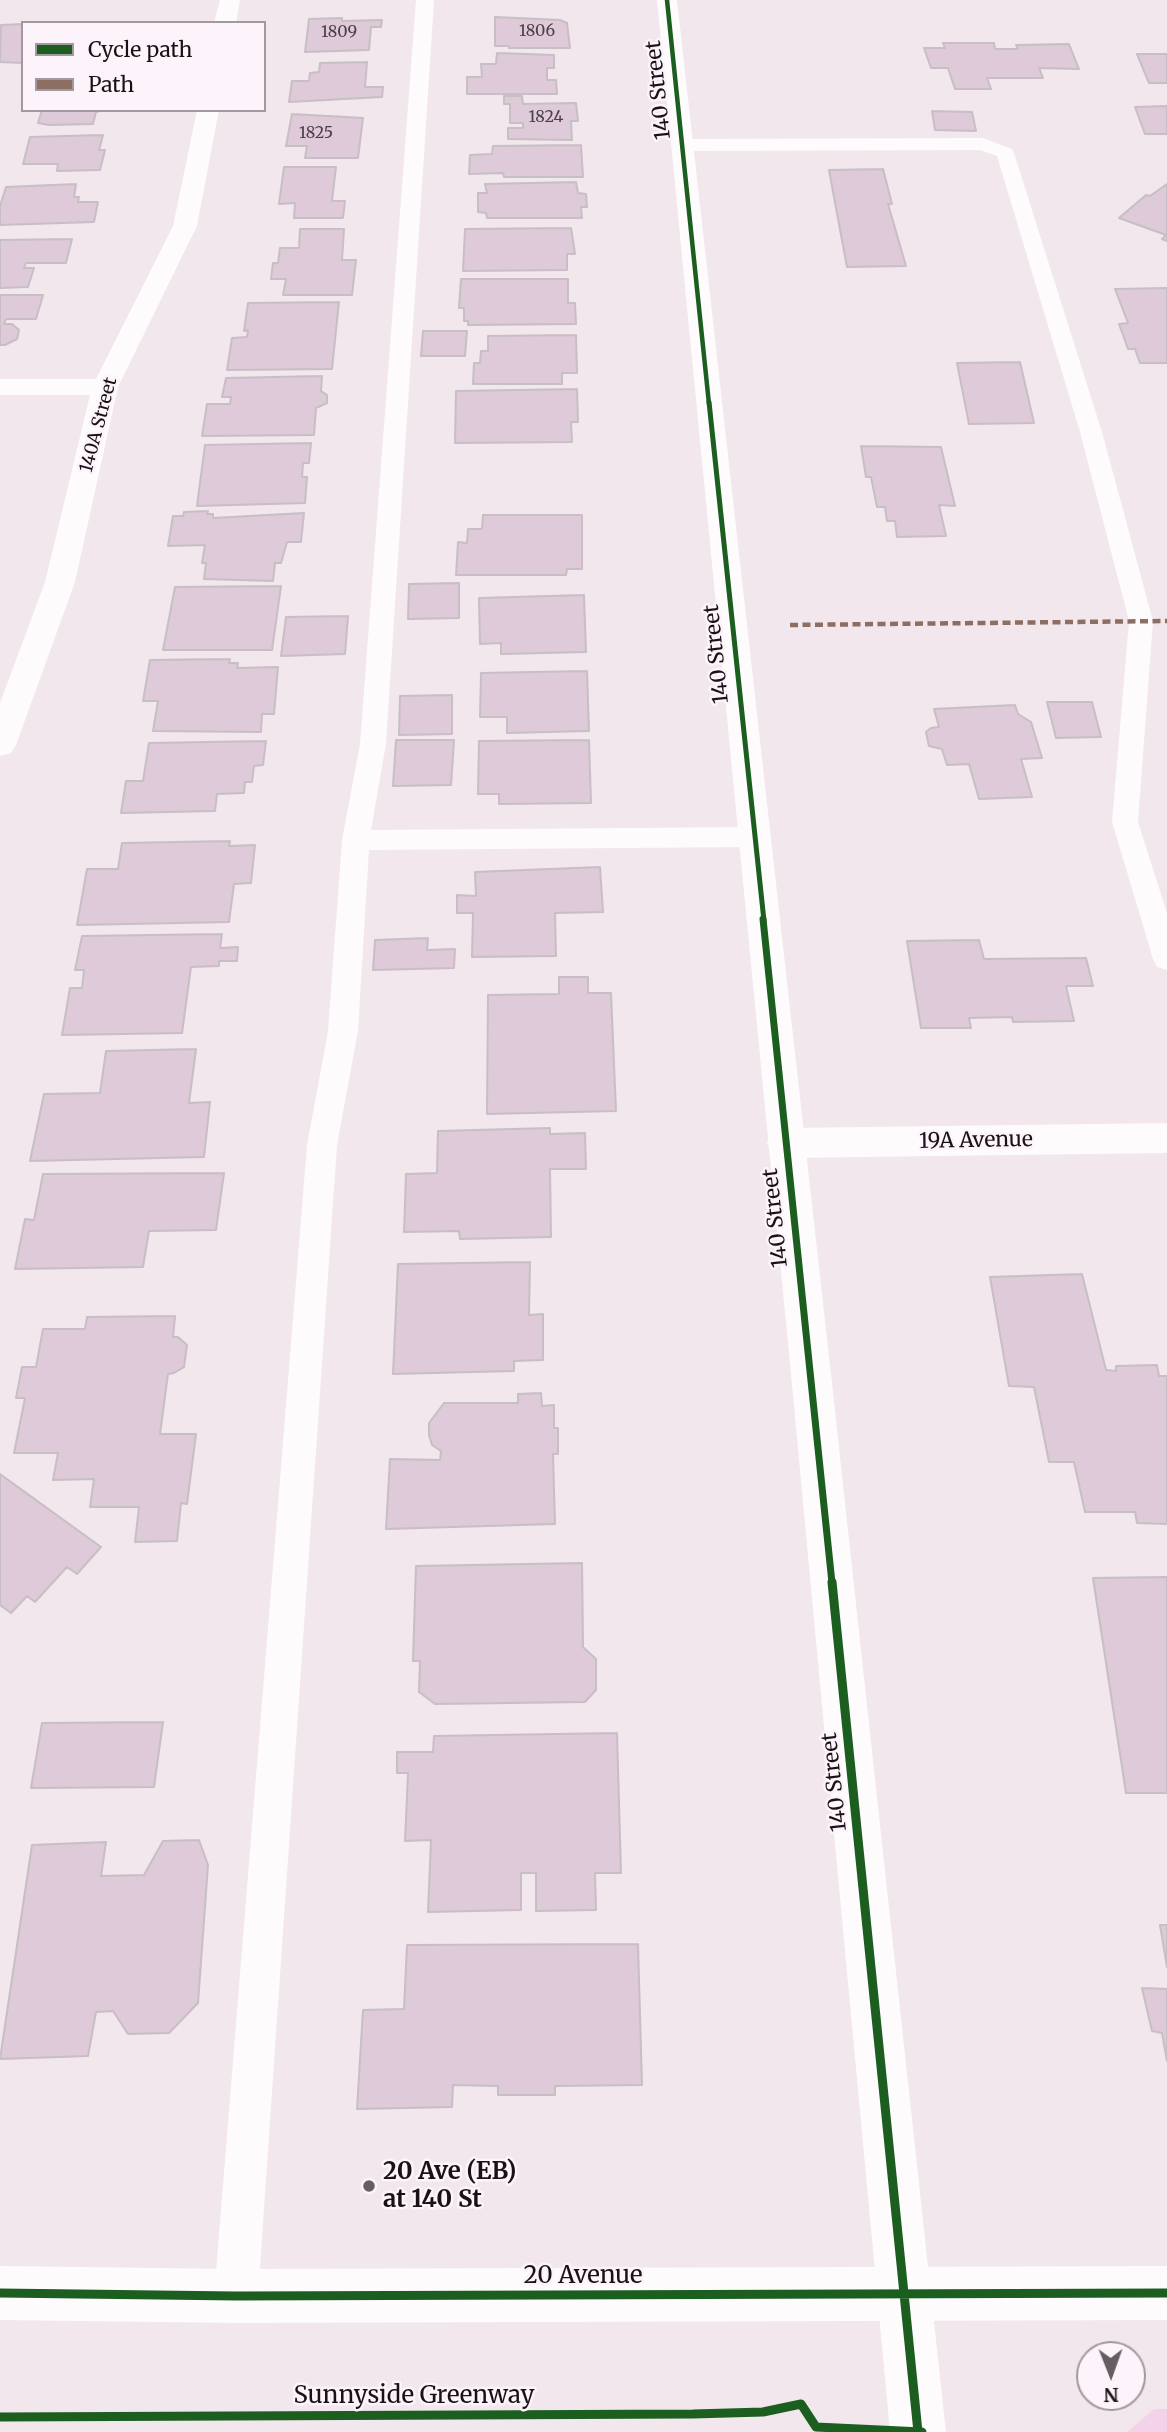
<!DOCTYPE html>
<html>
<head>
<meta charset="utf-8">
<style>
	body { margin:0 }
	#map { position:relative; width:1167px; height:2432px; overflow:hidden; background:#f1e7ed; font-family:Merriweather,serif }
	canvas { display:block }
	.legend { position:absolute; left:21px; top:21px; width:245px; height:91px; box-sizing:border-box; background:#fdf3fa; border:2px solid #a1999f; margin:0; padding:9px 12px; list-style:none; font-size:21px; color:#181216 }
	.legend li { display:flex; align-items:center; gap:14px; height:35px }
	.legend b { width:35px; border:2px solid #a1999f }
	.north { position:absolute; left:1076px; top:2341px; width:70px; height:70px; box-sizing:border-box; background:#fdf3fa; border:2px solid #a1999f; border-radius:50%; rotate:179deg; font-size:19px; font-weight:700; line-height:28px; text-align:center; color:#181216 }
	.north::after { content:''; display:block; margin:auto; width:24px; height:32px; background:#645d61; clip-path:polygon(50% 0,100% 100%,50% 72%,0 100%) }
</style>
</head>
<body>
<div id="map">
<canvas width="1167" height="2432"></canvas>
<ul class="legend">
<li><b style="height:9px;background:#1b5e20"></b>Cycle path</li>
<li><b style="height:9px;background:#8d6e63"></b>Path</li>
</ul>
<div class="north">N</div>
</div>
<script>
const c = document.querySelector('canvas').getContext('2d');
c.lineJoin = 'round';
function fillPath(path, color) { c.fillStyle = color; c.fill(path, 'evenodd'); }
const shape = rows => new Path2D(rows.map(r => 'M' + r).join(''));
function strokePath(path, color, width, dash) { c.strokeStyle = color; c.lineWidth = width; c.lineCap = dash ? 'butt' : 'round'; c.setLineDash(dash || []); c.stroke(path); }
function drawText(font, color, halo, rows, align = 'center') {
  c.font = font + ' Merriweather,serif'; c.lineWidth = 5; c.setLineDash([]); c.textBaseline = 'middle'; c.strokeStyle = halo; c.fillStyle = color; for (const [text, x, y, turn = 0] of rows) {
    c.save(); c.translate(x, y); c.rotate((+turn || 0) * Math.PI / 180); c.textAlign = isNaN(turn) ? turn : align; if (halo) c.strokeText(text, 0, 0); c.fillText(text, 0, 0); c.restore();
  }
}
const green = shape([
	[1154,2409,1167,2409,1167,2432,1127,2432]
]);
const building = shape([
	[495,17,560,20,567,23,570,48,509,48,509,46,495,46,495,17],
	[342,18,342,21,382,20,381,27,371,27,369,50,305,52,309,19,342,18],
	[23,24,23,63,0,62,1,25,23,24],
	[943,43,994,43,995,49,1018,49,1016,45,1069,44,1079,69,1039,68,1043,78,987,78,991,89,955,89,948,68,931,68,924,48,945,48,943,43],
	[497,53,554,55,554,68,547,68,547,80,556,80,557,94,467,94,467,77,482,77,481,64,496,64,497,53],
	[1137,54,1167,54,1167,83,1149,83,1137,54],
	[367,62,365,87,383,87,382,97,289,102,292,81,309,81,310,73,319,72,320,63,367,62],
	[504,96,522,96,523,104,576,103,578,121,571,121,572,140,508,139,508,128,523,128,523,123,510,123,510,104,504,104,504,96],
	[1167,106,1167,134,1145,134,1135,107,1167,106],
	[42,110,105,110,96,112,93,124,49,125,38,123,42,110],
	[932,111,972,112,976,131,935,130,932,111],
	[292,114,363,118,358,158,305,158,307,146,286,146,292,114],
	[103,135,99,150,105,150,100,170,57,171,58,164,23,164,30,137,103,135],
	[581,145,583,177,504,177,503,173,469,174,470,155,492,154,493,146,581,145],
	[284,167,336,167,332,201,345,201,343,218,294,218,295,203,279,204,284,167],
	[883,169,892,204,888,204,906,266,847,267,829,170,883,169],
	[576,182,578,193,586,194,587,207,581,207,582,218,487,218,486,213,478,212,478,193,487,193,485,184,576,182],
	[76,184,74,197,79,197,78,202,98,202,94,222,0,225,0,206,6,187,76,184],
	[1167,184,1167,241,1162,239,1166,235,1119,218,1146,195,1150,196,1167,184],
	[571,228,575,254,567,254,567,270,463,271,465,229,571,228],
	[300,229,344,229,342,260,356,260,352,295,283,295,286,279,271,279,273,263,278,263,280,248,299,248,300,229],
	[72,239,66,263,26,263,24,268,34,268,28,287,0,288,0,240,72,239],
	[461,279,568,279,568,303,575,303,576,324,468,325,468,321,464,321,464,308,459,308,461,279],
	[1167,288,1167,363,1140,363,1135,349,1128,349,1119,324,1128,323,1115,289,1167,288],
	[0,295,43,295,36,319,6,319,4,324,12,324,19,330,17,339,5,345,0,345,0,295],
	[339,302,332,369,227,370,232,338,247,337,248,330,244,331,248,303,339,302],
	[423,331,467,331,465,356,421,356,423,331],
	[576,335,577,373,562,373,562,384,473,384,474,363,480,363,481,351,488,351,488,336,576,335],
	[1020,362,1034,423,969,424,957,363,1020,362],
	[322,376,321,391,327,395,327,403,316,408,314,435,202,436,207,404,230,404,231,397,222,397,226,378,322,376],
	[577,389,578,422,571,422,572,442,455,443,456,391,577,389],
	[311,443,309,463,303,463,302,477,307,477,305,503,197,506,205,445,311,443],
	[861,446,941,447,955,506,939,505,946,536,897,537,895,521,887,521,885,507,877,507,871,477,866,477,861,446],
	[208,511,207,514,213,514,213,518,304,513,301,542,287,542,281,563,275,563,273,581,204,579,206,563,202,563,205,545,168,546,173,516,183,516,184,512,208,511],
	[483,515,582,515,582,569,567,569,566,575,456,575,458,542,467,543,468,529,482,529,483,515],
	[459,583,459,618,408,619,409,584,459,583],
	[281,586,272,650,163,650,175,587,281,586],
	[584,595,586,652,501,654,501,643,480,644,479,598,584,595],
	[348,616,345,654,281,656,286,617,348,616],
	[230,659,229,663,238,663,237,668,278,667,274,714,262,714,261,732,153,731,158,701,143,701,150,660,230,659],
	[587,671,589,731,507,733,507,717,480,717,481,673,587,671],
	[452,695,452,734,399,735,400,696,452,695],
	[1047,702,1092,702,1101,737,1056,738,1047,702],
	[1015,705,1018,714,1031,722,1042,758,1021,759,1032,797,979,799,969,764,947,765,942,749,929,746,926,732,931,728,939,727,934,709,1015,705],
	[396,740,454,740,451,785,393,786,396,740],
	[589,740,591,803,499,804,499,794,478,794,479,741,589,740],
	[266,741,263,765,254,766,252,782,245,782,244,793,217,794,215,811,121,813,126,781,143,781,149,743,266,741],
	[230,841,229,846,255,845,251,883,234,884,229,922,77,925,87,869,118,869,122,843,230,841],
	[600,867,603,912,555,913,556,956,472,957,473,913,457,913,457,895,476,896,475,872,600,867],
	[222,934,220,948,238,947,237,961,219,961,219,966,191,967,182,1033,62,1035,70,988,82,988,84,970,75,970,82,936,222,934],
	[428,938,427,950,455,949,454,968,373,970,375,940,428,938],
	[979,940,984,959,1086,958,1093,986,1066,986,1074,1021,1013,1022,1012,1017,969,1018,971,1028,921,1028,907,941,979,940],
	[559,977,588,977,588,993,611,993,616,1111,487,1114,488,995,559,994,559,977],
	[196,1049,189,1103,210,1102,204,1157,30,1161,44,1094,100,1093,106,1051,196,1049],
	[550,1128,550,1134,585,1133,586,1169,550,1169,551,1237,460,1239,459,1231,404,1232,406,1174,437,1173,438,1131,550,1128],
	[224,1173,216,1230,149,1231,143,1267,15,1269,25,1219,34,1220,43,1174,224,1173],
	[530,1262,529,1315,543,1314,543,1360,514,1361,514,1371,393,1374,398,1264,530,1262],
	[1082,1274,1106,1370,1116,1371,1116,1366,1157,1365,1159,1376,1167,1376,1167,1524,1137,1523,1135,1512,1085,1512,1074,1462,1049,1462,1034,1387,1009,1386,990,1277,1082,1274],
	[175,1316,173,1337,178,1337,187,1345,184,1367,174,1373,168,1374,160,1434,196,1434,187,1504,181,1503,177,1541,135,1542,139,1507,90,1507,94,1479,53,1480,58,1453,14,1453,25,1398,16,1398,22,1367,36,1367,43,1329,85,1329,87,1317,175,1316],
	[541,1393,542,1406,554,1405,554,1428,558,1428,558,1454,553,1454,555,1524,386,1529,390,1459,440,1460,441,1451,432,1445,429,1435,429,1423,444,1403,518,1403,518,1394,541,1393],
	[0,1474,101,1547,77,1574,67,1567,35,1602,27,1596,11,1613,0,1605,0,1474],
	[582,1563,583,1647,596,1659,596,1690,585,1702,435,1704,419,1692,420,1661,413,1661,416,1566,582,1563],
	[1167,1577,1167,1793,1126,1793,1093,1578,1167,1577],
	[163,1722,154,1787,31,1788,42,1723,163,1722],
	[617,1733,621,1873,595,1873,596,1910,536,1911,536,1873,521,1873,521,1910,428,1912,431,1840,405,1841,408,1773,397,1773,397,1752,433,1752,434,1736,617,1733],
	[199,1840,208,1865,198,2003,169,2033,128,2034,113,2011,96,2012,88,2056,0,2059,32,1845,106,1842,101,1876,144,1875,163,1841,199,1840],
	[1160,1925,1167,1925,1167,1967,1160,1925],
	[638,1944,642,2085,555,2086,555,2095,498,2095,498,2086,453,2085,452,2107,357,2109,363,2010,404,2009,407,1945,638,1944],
	[1142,1988,1167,1989,1167,2061,1162,2033,1152,2031,1142,1988]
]);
const service = shape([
	[416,0,434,0,386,744,371,830,753,827,763,830,766,837,763,844,753,847,369,850,358,1031,337,1145,258,2296,252,2312,236,2318,220,2312,214,2296,307,1145,328,1031,342,840,360,744,416,0],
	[983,138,1012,149,1014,153,1102,432,1153,621,1138,822,1167,913,1167,970,1157,967,1153,959,1112,822,1129,621,1080,432,997,156,980,150,682,151,673,145,682,139,983,138]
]);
const minor = shape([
	[220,0,240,0,236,23,214,23,220,0],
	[197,110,219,110,197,226,118,387,75,582,16,745,11,753,0,756,0,703,45,582,90,395,0,395,0,379,96,379,173,226,197,110],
	[1167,1123,1167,1153,786,1158,773,1154,767,1143,773,1132,786,1128,1167,1123]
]);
const tertiary = shape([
	[0,2266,236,2269,1167,2266,1167,2320,236,2323,0,2320,0,2266]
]);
const secondary = shape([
	[657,0,677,0,831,1374,946,2432,890,2432,791,1374,657,0]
]);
const quiet = shape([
	[790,625,1167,621]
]);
const cyclewayFar3 = shape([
	[667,0,709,404]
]);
const cyclewayFar2 = shape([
	[709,402,764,921]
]);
const cyclewayFar1 = shape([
	[763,919,832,1583]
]);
const cycleway = shape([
	[832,1582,918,2432],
	[0,2293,236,2296,1167,2293],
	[0,2417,693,2414,763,2412,801,2404,816,2427,922,2432]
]);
const markers = [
	[369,2186,7,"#645d61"]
];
const farNumbernames = [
	["1806",537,31],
	["1809",339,32],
	["1824",546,117],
	["1825",316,133]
];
const farStreetnames = [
	["140A Street",99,425,-75]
];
const streetNames = [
	["140 Street",659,90,-96],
	["140 Street",717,654,-96],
	["19A Avenue",976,1141,-1],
	["140 Street",776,1218,-96],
	["140 Street",835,1782,-96]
];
const nearPoinames = [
	["20 Ave (EB)",383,2172],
	["at 140 St",383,2200]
];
const nearStreetnames = [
	["20 Avenue",583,2276],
	["Sunnyside Greenway",414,2396]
];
fillPath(green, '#f4d2e9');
fillPath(building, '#decad8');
strokePath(building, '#c7bfc4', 2);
fillPath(service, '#fdfbfc');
fillPath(minor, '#fdfbfc');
fillPath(tertiary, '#fdfbfc');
fillPath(secondary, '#fdfbfc');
strokePath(quiet, '#8d6e63', 4.5, [8, 4.5]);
strokePath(cyclewayFar3, '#1b5e20', 4.5);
strokePath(cyclewayFar2, '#1b5e20', 5);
strokePath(cyclewayFar1, '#1b5e20', 7);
strokePath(cycleway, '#1b5e20', 9);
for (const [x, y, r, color] of markers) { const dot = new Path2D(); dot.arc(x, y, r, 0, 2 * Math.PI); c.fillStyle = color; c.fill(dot); strokePath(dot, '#fdf3fa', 2.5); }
drawText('16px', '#4a4046', null, farNumbernames);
drawText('18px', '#181216', '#fdf3fa', farStreetnames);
drawText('21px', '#181216', '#fdf3fa', streetNames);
drawText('bold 24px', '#181216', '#fdf3fa', nearPoinames, 'left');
drawText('24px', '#181216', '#fdf3fa', nearStreetnames);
</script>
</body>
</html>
